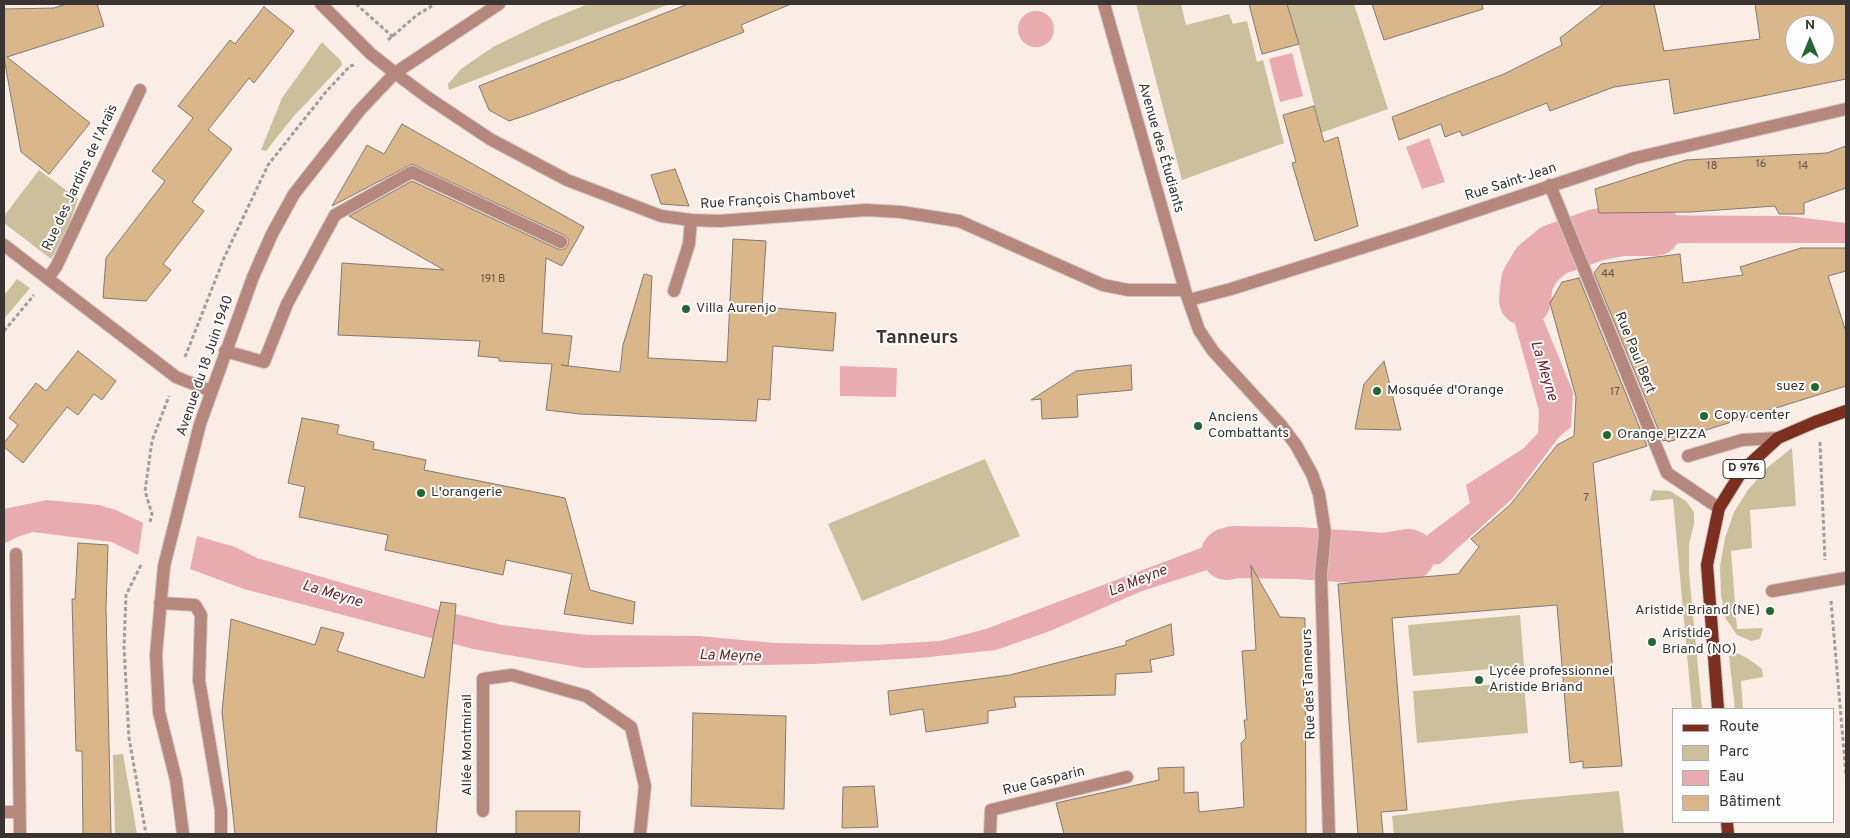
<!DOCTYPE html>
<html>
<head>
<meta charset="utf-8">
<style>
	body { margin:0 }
	#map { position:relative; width:1850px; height:838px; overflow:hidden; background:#faede6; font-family:Overpass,sans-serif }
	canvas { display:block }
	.frame { position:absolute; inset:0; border:5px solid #393431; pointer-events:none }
	.legend { position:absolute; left:1672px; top:708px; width:162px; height:115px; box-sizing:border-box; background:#fdfdfd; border:1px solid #afadab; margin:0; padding:6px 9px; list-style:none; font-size:15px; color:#393431 }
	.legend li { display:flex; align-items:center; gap:10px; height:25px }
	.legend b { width:25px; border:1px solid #afadab }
	.north { position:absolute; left:1785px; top:15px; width:50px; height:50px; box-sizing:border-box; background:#fdfdfd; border:1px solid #afadab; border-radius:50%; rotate:0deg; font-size:14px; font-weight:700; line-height:20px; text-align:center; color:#393431 }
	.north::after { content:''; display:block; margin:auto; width:18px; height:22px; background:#236833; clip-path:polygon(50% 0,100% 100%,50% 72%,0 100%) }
</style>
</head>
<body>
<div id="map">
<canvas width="1850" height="838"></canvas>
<div class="frame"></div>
<ul class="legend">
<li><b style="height:6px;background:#7c2f1e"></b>Route</li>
<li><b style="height:14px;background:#ccbf9b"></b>Parc</li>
<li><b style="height:14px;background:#e8abaf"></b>Eau</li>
<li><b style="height:14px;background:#dab68b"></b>Bâtiment</li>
</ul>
<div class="north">N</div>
</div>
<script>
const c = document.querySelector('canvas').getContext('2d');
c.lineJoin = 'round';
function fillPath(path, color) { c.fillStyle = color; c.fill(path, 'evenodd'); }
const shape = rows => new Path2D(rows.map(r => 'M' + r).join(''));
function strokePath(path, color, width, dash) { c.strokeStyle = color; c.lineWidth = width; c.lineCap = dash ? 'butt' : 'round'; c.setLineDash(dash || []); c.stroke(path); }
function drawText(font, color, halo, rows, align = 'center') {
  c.font = font + ' Overpass,sans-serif'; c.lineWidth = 4; c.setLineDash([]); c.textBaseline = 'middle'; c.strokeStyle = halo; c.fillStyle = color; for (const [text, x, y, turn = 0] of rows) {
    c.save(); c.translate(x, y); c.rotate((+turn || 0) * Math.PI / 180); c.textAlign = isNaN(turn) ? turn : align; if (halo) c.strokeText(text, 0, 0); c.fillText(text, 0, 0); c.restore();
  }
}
const green = shape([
	[588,4,670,4,449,90,448,84,461,69,493,47,544,22],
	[1136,4,1181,4,1186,25,1229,14,1233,24,1247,21,1257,62,1263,60,1284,143,1182,180],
	[1279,4,1354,4,1388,109,1318,134,1316,128,1320,127,1293,24,1285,25],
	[322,42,341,61,342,65,293,117,266,151,261,150,282,98],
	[39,170,78,199,67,230,51,259,4,223,4,216],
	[17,279,30,288,4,319,4,292,6,293],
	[1792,448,1796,506,1750,510,1752,548,1731,551,1737,629,1763,628,1760,639,1751,641,1737,635,1726,619,1721,595,1720,566,1725,538,1734,512,1748,490,1768,467],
	[985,459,1020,536,862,601,828,524],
	[1653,490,1670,491,1686,501,1694,512,1694,524,1689,544,1689,573,1702,709,1692,709,1673,499,1651,501,1650,499],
	[1520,615,1524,666,1413,676,1408,625],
	[1737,653,1747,658,1762,669,1763,677,1741,681,1743,709,1735,709,1729,656],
	[1524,682,1528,733,1417,743,1413,691],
	[123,754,131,799,137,834,115,834,113,755],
	[1619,791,1624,834,1394,834,1392,816,1519,800]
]);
const water = shape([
	'1018 29a18 18 0 1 1 36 0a18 18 0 1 1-36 0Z',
	[1292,53,1303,96,1280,102,1269,59],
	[1429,138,1445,182,1422,189,1406,147],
	[1610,215,1788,216,1846,223,1846,243,1689,243,1599,247,1588,249,1578,222,1588,218],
	[1558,231,1569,260,1543,273,1536,286,1537,304,1573,392,1571,427,1559,437,1512,499,1440,564,1365,569,1335,567,1337,544,1397,547,1421,540,1470,503,1466,485,1524,448,1538,433,1539,411,1510,306,1519,285,1523,265,1544,240],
	[840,366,897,368,896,397,840,396],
	[47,500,99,505,116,510,143,523,138,555,112,542,33,532,17,537,4,544,4,509],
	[197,536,235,547,257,558,363,589,439,610,502,625,587,635,699,636,775,643,873,645,940,641,986,629,1201,548,1247,540,1299,538,1299,562,1213,568,1142,591,1050,631,996,650,919,658,813,664,584,668,473,649,244,589,190,569]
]);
const river = shape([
	[1525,300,1527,281,1537,264,1554,250,1596,235,1622,230,1655,230],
	[1227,554,1234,552,1297,553,1385,559,1409,555]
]);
const building = shape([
	[66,4,97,4,104,26,7,57,90,123,49,174,21,152,4,58,4,9,54,8,66,4],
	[688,4,791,4,741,25,744,32,618,81,618,80,530,114,509,121,489,110,479,86,688,4],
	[1249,4,1287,4,1299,44,1262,54,1249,4],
	[1372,4,1482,4,1483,9,1384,40,1372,4],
	[1604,4,1654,4,1664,51,1760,39,1755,4,1846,4,1846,79,1674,114,1669,79,1614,87,1550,111,1547,103,1462,136,1460,131,1445,137,1441,124,1399,140,1392,117,1504,74,1562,45,1560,38,1604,4],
	[1795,25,1825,25,1825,55,1795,55,1795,25],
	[264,7,294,31,254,83,249,78,208,130,232,149,192,202,204,211,163,264,171,270,146,301,103,298,106,258,165,181,152,171,193,118,178,106,230,40,235,44,264,7],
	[1314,106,1324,142,1338,137,1358,226,1315,241,1292,163,1296,162,1283,115,1314,106],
	[402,124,584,227,562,266,546,258,542,333,572,336,568,366,561,365,620,372,623,345,644,274,652,276,648,358,727,362,733,239,766,241,762,307,836,313,833,351,773,346,770,400,758,399,756,421,580,414,546,410,552,364,499,361,499,358,478,356,480,341,338,335,342,263,444,270,349,216,412,181,558,249,565,249,568,245,568,238,564,235,412,164,332,206,367,145,384,154,402,124],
	[1846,146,1846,188,1804,203,1804,214,1779,214,1775,206,1691,212,1599,213,1595,189,1686,160,1827,153,1846,146],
	[675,169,689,206,661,204,651,175,675,169],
	[1801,248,1846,248,1846,271,1828,276,1846,332,1846,386,1668,442,1667,440,1663,441,1594,273,1601,264,1680,254,1683,283,1743,275,1740,267,1801,248],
	[1579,278,1647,446,1593,463,1622,766,1583,768,1583,761,1570,763,1557,605,1392,618,1407,810,1381,812,1383,834,1358,834,1338,584,1458,574,1479,547,1471,539,1511,504,1557,445,1574,436,1576,397,1550,303,1562,282,1579,278],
	[78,351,116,381,102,400,94,394,78,415,67,407,23,463,4,447,4,443,18,425,9,418,36,383,46,391,78,351],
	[1384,361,1401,430,1355,429,1364,384,1384,361],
	[1131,365,1132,390,1077,395,1078,417,1042,419,1041,399,1031,400,1076,371,1131,365],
	[302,418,339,425,337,434,374,442,373,449,426,460,424,470,565,498,590,590,635,602,633,624,564,614,572,574,506,560,503,575,385,550,388,535,299,517,305,487,288,483,302,418],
	[78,543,108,545,106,608,111,834,83,834,82,751,76,751,72,599,75,599,78,543],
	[1251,566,1280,617,1305,618,1306,834,1064,834,1056,803,1159,780,1158,768,1184,767,1184,793,1198,792,1199,812,1244,807,1241,743,1246,738,1244,720,1247,720,1242,651,1256,650,1251,566],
	[441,602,456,604,436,834,235,834,222,712,231,619,315,645,321,627,344,633,337,651,424,678,441,602],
	[1171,624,1174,655,1150,660,1152,672,1116,674,1115,695,1014,697,1016,707,988,711,988,723,926,732,923,709,890,715,888,691,1010,675,1126,645,1126,641,1171,624],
	[693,713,786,716,784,809,691,806,693,713],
	[874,786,878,827,842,828,843,787,874,786],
	[516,811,580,811,579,834,516,834,516,811]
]);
const path = shape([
	[356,4,393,37],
	[388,40,417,15,435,4],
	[4,331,34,295],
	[185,357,224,258,268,165,325,93,350,66,354,65],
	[1820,442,1825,560],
	[150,522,152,514,145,491,152,441,169,396],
	[141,565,126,595,124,647,129,738,146,834],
	[1831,601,1846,775]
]);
const minor = shape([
	[321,4,371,54,395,73,427,97,490,139,567,180,661,216,691,220,719,221,866,210,901,212,959,221,1103,285,1128,290,1185,290],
	[1104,4,1185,290,1199,330,1213,351,1281,425,1296,445,1312,474,1319,494,1325,532,1321,574,1329,834],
	[1550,185,1667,473,1719,508],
	[4,245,176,377,211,391],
	[48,278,56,267,140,90],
	[674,291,689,244,691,220],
	[1189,300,1231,289,1415,231,1635,158,1846,109],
	[225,351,264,362,287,304,335,215,412,172,561,242],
	[1688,456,1742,440,1778,438],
	[16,554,20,834],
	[1772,591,1846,578],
	[160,603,195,605,201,615,199,680,221,810,221,834],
	[483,811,483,679,512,675,586,696,631,727,645,786,640,834],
	[4,812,19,812],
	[183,834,176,780,159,712,156,655,164,566,200,424,253,277,272,234,294,194,360,110,395,73,499,4],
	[990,834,991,810,1127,777]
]);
const major = shape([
	[1718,709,1707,565,1719,508,1742,471,1778,438,1815,422,1846,411],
	[1727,822,1728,834]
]);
const markers = [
	[686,309,5,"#236833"],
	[1815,387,5,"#236833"],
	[1377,391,5,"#236833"],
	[1704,416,5,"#236833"],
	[1198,426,5,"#236833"],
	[1607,435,5,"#236833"],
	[421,493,5,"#236833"],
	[1770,611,5,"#236833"],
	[1652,642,5,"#236833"],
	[1479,680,5,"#236833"]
];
const numberNames = [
	["16",1761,165],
	["18",1712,167],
	["14",1803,167],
	["44",1608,275],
	["191 B",493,280],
	["17",1615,393],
	["7",1586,499]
];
const shields = [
	[1744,469,42]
];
const shieldNames = [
	["D 976",1744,469]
];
const streetNames = [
	["Avenue des Étudiants",1160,148,74],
	["Rue des Jardins de l'Araïs",81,178,-65],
	["Rue Saint-Jean",1511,183,-18],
	["Rue François Chambovet",778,200,-4],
	["Rue Paul Bert",1634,353,68],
	["Avenue du 18 Juin 1940",206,366,-71],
	["Rue des Tanneurs",1310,684,-92],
	["Allée Montmirail",468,745,-90],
	["Rue Gasparin",1044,782,-14]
];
const poiNames = [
	["Villa Aurenjo",696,309],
	["suez",1805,387,"right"],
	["Mosquée d'Orange",1387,391],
	["Copy center",1714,416],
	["Anciens",1208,418],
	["Combattants",1208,434],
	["Orange PIZZA",1617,435],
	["L'orangerie",431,493],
	["Aristide Briand (NE)",1760,611,"right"],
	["Aristide",1662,634],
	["Briand (NO)",1662,650],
	["Lycée professionnel",1489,672],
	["Aristide Briand",1489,688]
];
const waterNames = [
	["La Meyne",1543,371,73],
	["La Meyne",1138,582,-22],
	["La Meyne",332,595,17],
	["La Meyne",730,657,2]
];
const districtNames = [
	["Tanneurs",917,339]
];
fillPath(green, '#ccbf9b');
fillPath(water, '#e8abaf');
strokePath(river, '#e8abaf', 52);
fillPath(building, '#dab68b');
strokePath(building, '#817970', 1);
strokePath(minor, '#d3c8c2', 14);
strokePath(major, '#d3c8c2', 14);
strokePath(path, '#a69d97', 3, [4, 2.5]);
strokePath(minor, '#b6887d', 12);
strokePath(major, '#7c2f1e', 12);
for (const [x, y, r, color] of markers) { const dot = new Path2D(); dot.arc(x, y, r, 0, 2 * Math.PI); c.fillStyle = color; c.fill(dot); strokePath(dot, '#fdfdfd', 2); }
drawText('11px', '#615448', null, numberNames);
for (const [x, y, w] of shields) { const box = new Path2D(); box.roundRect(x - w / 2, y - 9.5, w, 19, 4); c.fillStyle = '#fdfdfd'; c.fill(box); strokePath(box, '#393431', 1); }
drawText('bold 12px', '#393431', null, shieldNames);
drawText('14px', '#393431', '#fdfdfd', streetNames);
drawText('14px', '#393431', '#fdfdfd', poiNames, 'left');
drawText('italic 15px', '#6d2530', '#fdfdfd', waterNames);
drawText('bold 19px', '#393431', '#fdfdfd', districtNames);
</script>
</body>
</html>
